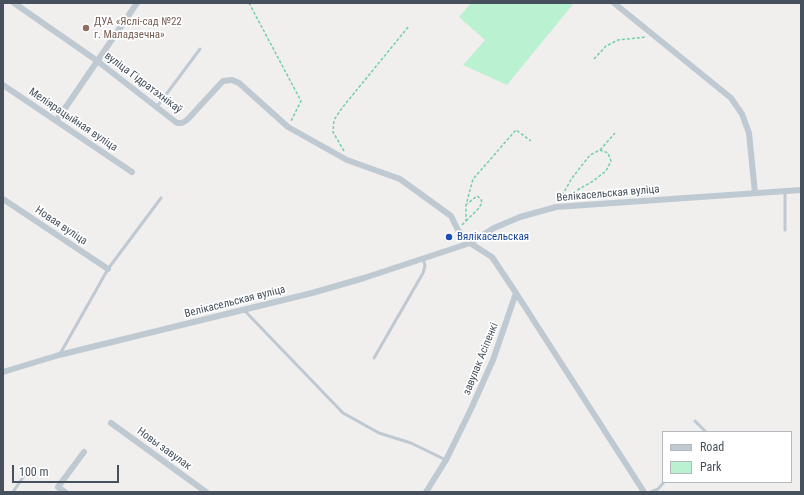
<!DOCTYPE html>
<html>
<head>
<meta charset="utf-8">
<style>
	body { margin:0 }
	#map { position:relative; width:804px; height:495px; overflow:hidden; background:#f1eeee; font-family:"Roboto Condensed",sans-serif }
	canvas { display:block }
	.frame { position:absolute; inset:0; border:4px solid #46515d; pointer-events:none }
	.legend { position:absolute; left:662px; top:431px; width:130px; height:52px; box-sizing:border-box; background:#fff; border:1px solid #b5b9be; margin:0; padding:5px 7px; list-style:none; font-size:12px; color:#46515d }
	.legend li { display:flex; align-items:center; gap:8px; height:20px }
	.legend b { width:20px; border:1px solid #b5b9be }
	.scale { position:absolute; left:12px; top:465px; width:107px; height:18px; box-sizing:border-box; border:2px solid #46515d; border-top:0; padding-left:5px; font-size:12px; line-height:14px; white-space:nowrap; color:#46515d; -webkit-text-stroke:3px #fff; paint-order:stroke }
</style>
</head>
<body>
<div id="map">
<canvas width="804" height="495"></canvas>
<div class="frame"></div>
<ul class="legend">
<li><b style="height:5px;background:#bec9d2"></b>Road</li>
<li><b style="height:11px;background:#baf1d1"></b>Park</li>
</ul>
<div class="scale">100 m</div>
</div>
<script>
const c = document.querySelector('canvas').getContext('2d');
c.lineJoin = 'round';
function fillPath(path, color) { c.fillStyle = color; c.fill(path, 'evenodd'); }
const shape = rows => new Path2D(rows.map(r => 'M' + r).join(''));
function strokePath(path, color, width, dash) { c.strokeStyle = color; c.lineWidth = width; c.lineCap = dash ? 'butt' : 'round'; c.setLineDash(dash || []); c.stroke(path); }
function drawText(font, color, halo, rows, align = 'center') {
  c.font = font + ' "Roboto Condensed",sans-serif'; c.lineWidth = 3.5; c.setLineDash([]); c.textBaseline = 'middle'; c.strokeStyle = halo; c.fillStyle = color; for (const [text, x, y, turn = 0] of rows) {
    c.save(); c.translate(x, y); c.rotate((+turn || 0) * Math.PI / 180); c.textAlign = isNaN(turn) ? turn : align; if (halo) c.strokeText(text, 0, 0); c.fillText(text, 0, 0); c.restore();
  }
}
const green = shape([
	[471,3,574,3,507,85,463,65,485,40,459,17]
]);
const path = shape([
	[249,3,301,101,291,121],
	[594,59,606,46,618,40,646,37],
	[600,150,615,133],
	[344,151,333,132,334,120,342,108,409,26],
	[560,200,593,181,606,171,611,161,608,153,600,150,590,155,572,178,560,199],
	[466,221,478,209,482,203,481,199,477,196,467,204],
	[462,225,466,221,466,205,473,179,516,130,531,141]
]);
const lane = shape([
	[156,108,200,49],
	[785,192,785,230],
	[244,310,343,413,379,433,411,443,446,460],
	[60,354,108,269,161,198],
	[374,358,423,273,425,266,423,258],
	[695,421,706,432],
	[13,492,28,470],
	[651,492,658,489,664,482]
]);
const street = shape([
	[14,3,96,60,177,123,182,123,187,120,223,81,232,80,239,83,288,127,347,160,400,179,451,216,458,230,470,243,492,257,516,293,493,360,471,409,446,460,426,492],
	[614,3,731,98,742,114,749,133,755,193],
	[3,85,132,172],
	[57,120,137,3],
	[3,199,108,269],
	[516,293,644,492],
	[3,372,59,355,312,293,364,278,470,243,494,228,520,217,556,207,801,190],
	[111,423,206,492],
	[65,492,58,487,84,452]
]);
const markers = [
	[86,28,4,"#8d6e63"],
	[449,237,4,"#1a4fb4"]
];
const educationNames = [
	["ДУА «Яслі-сад №22",94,22],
	["г. Маладзечна»",94,35]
];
const streetNames = [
	["вуліца Гідратэхнікаў",143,83,37],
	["Меліярацыйная вуліца",73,120,34],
	["Велікасельская вуліца",608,194,-5],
	["Новая вуліца",61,226,34],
	["Велікасельская вуліца",235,302,-14],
	["завулак Асіпенкі",481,359,-68],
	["Новы завулак",164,449,36]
];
const transitNames = [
	["Вялікасельская",457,237]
];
fillPath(green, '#baf1d1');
strokePath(path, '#70d1a4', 1.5, [3, 2]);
strokePath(lane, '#bec9d2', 3);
strokePath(street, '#bec9d2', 6);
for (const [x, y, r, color] of markers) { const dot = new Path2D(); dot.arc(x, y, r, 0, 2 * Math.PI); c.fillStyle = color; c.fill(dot); strokePath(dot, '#fff', 1.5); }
drawText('11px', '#785e54', '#fff', educationNames, 'left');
drawText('11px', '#46515d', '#fff', streetNames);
drawText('11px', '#164399', '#fff', transitNames, 'left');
</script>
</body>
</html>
